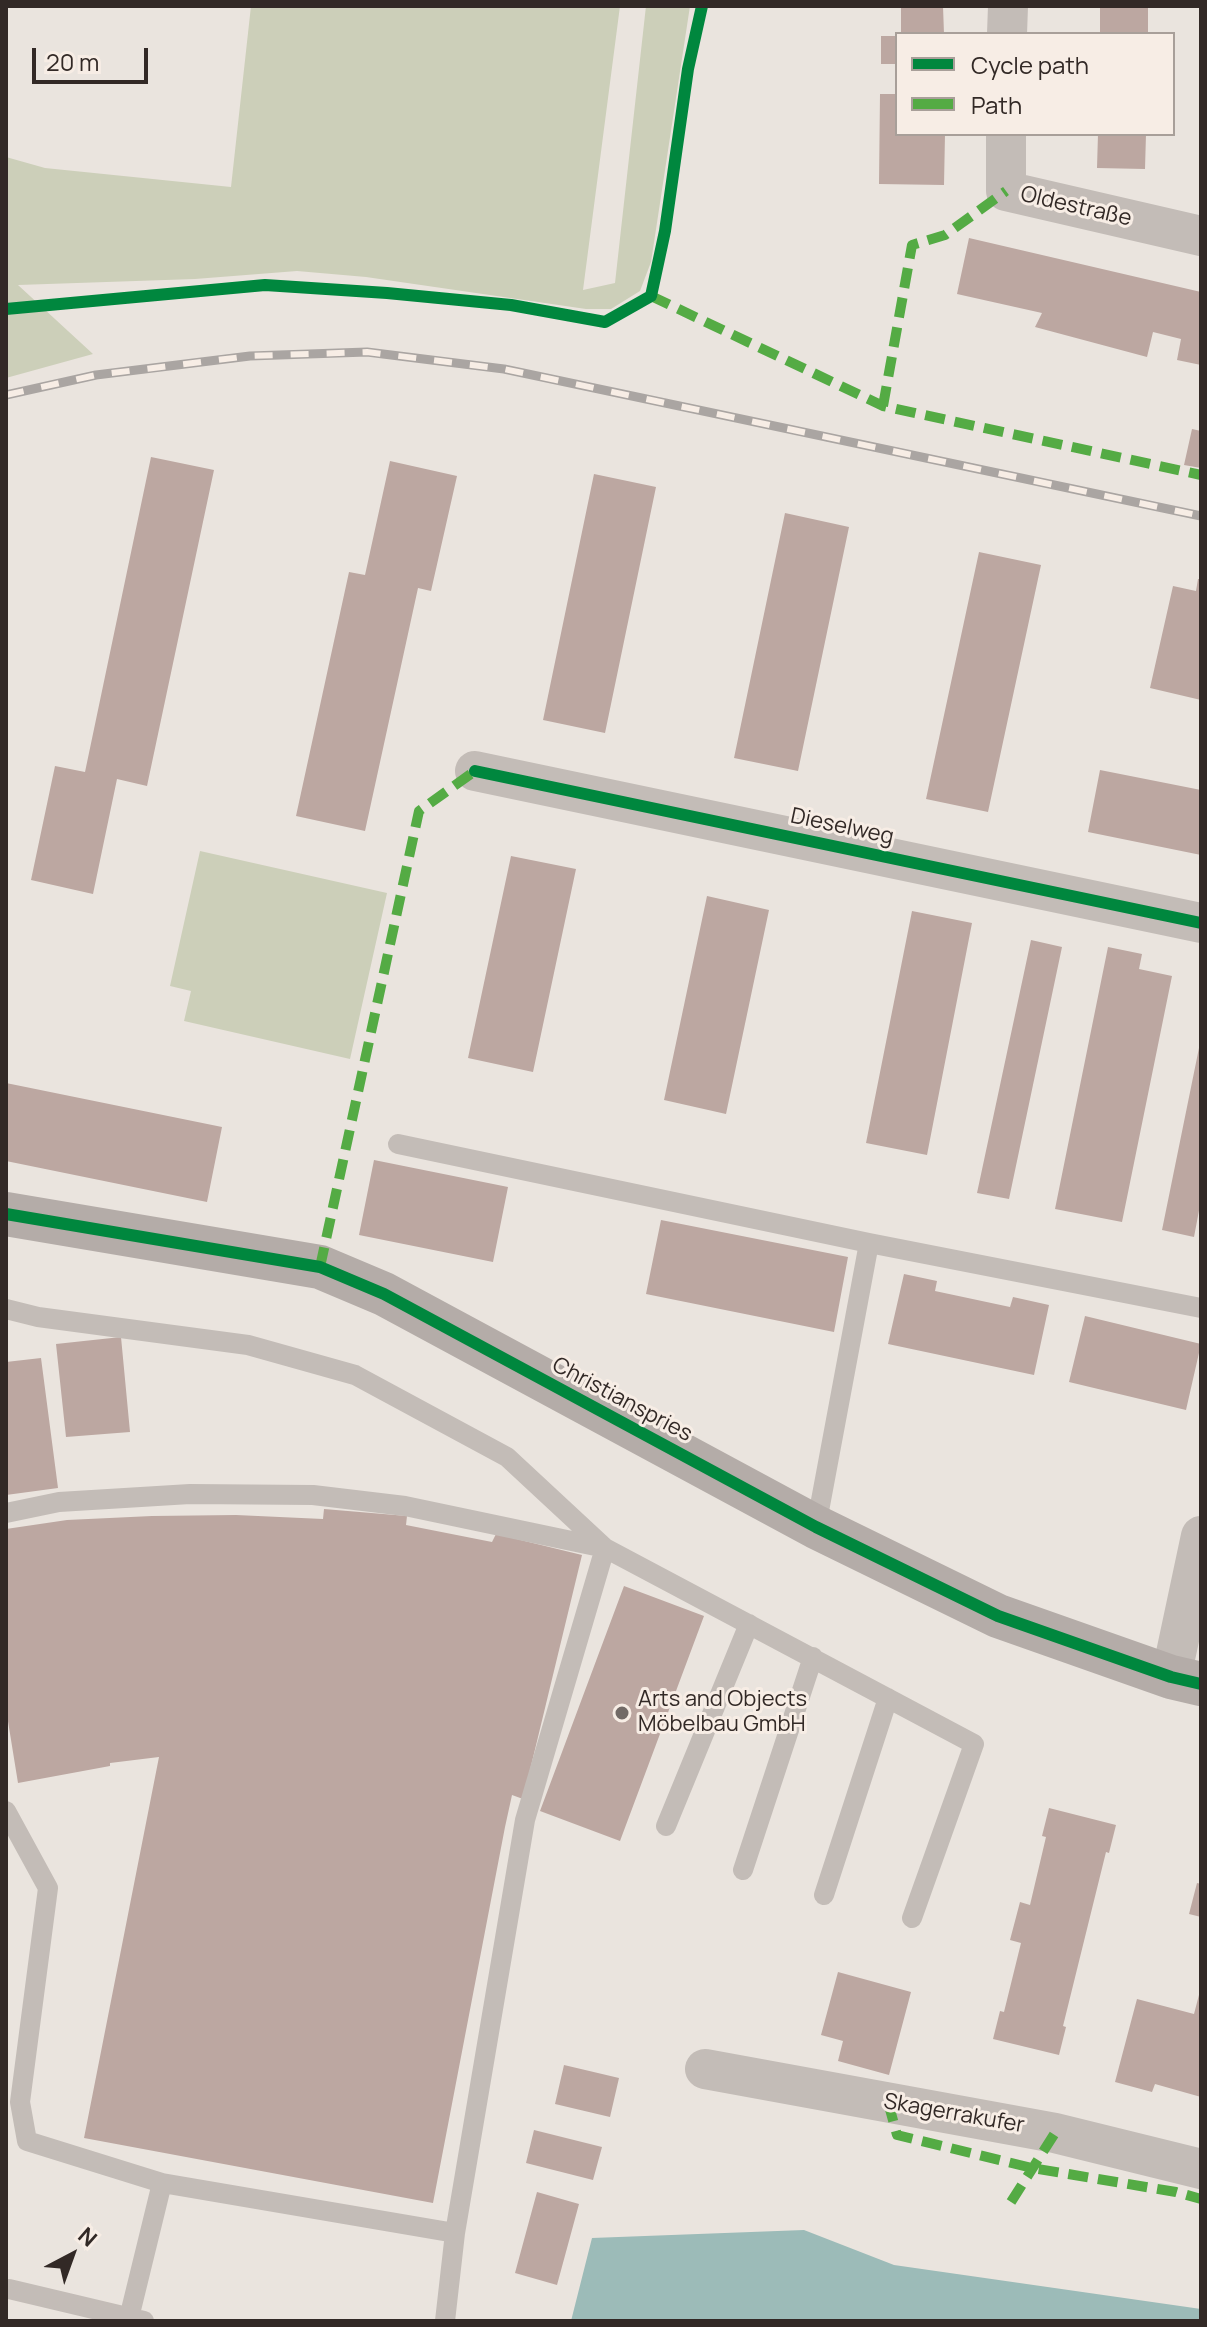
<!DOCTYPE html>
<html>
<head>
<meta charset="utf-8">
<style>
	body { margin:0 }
	#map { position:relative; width:1207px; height:2327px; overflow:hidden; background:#eae4de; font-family:Manrope,sans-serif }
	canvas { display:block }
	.frame { position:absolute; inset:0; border:8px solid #322926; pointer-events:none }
	.legend { position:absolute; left:895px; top:32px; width:280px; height:104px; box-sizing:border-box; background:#f7ede5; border:2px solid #a89f99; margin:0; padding:10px 14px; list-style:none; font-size:24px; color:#322926 }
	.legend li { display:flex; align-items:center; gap:16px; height:40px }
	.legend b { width:40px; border:2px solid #a89f99 }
	.north { position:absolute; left:32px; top:2215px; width:80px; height:80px; -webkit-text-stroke:6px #f7ede5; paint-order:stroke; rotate:41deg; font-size:22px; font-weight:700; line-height:32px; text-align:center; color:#322926 }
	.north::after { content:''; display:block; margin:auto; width:28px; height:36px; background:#322926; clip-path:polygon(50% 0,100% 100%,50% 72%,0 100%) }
	.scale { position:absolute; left:32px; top:48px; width:116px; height:36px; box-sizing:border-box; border:4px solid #322926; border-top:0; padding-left:10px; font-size:24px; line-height:28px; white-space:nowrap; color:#322926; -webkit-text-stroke:6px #f7ede5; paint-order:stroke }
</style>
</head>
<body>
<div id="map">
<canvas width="1207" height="2327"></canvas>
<div class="frame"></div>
<ul class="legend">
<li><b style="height:10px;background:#00873e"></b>Cycle path</li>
<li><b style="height:10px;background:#54ab44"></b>Path</li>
</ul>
<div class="north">N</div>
<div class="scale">20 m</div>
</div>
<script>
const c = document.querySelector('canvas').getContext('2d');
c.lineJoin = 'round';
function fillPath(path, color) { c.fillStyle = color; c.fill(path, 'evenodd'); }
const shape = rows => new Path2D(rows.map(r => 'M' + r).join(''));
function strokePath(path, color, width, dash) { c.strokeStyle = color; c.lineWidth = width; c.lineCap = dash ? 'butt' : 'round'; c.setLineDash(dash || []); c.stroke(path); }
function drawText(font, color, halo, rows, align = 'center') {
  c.font = font + ' Manrope,sans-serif'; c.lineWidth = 6; c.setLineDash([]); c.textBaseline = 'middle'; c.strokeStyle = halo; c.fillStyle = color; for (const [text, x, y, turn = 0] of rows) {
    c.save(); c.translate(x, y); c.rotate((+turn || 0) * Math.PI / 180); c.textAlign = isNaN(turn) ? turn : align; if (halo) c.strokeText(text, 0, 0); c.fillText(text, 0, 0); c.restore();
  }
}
const green = shape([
	[251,6,620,6,583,290,615,283,646,6,690,6,651,262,640,291,611,309,586,309,366,277,297,271,195,279,18,285,93,354,6,378,6,157,45,168,231,187],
	[200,851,387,893,350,1059,184,1021,191,991,170,986]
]);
const water = shape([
	[804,2230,894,2265,1201,2309,1201,2321,571,2321,592,2238]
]);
const building = shape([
	[901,6,943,6,944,34,901,34],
	[1100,6,1148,6,1148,34,1100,34],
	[881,36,897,36,897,64,881,64],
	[880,94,897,94,897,134,945,134,944,185,879,184],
	[1098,134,1146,134,1145,169,1097,168],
	[969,238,1201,292,1201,365,1177,360,1181,339,1153,332,1147,357,1035,327,1042,313,957,294],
	[1192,429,1201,431,1201,468,1184,465],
	[151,457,214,470,147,786,117,779,93,894,31,880,55,766,85,772],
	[390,461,457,476,431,591,418,588,365,831,296,816,349,572,365,575],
	[594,474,656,487,605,733,543,720],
	[785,513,849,527,798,771,734,758],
	[979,552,1041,565,988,812,926,799],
	[1198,579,1201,579,1201,700,1150,688,1173,586,1196,591],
	[1100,770,1201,790,1201,855,1088,832],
	[511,856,576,869,533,1072,468,1058],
	[707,896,769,910,726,1114,664,1100],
	[912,911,972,923,927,1155,866,1143],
	[1031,940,1062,947,1009,1199,977,1193],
	[1108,947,1142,954,1139,969,1172,976,1122,1222,1055,1209],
	[1200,1043,1201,1200,1194,1237,1162,1230],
	[6,1083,222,1127,207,1202,6,1161],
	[374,1160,508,1187,493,1262,359,1235],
	[661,1220,848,1257,834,1332,646,1294],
	[904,1274,937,1281,935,1291,1010,1307,1013,1297,1049,1305,1034,1375,888,1344],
	[1085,1316,1201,1344,1186,1410,1069,1382],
	[121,1337,130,1432,66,1437,56,1344],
	[41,1358,58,1488,6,1495,6,1362],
	[324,1509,407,1516,406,1525,492,1542,496,1534,582,1555,523,1799,512,1795,505,1827,433,2203,84,2138,159,1757,110,1763,110,1766,18,1783,6,1709,6,1529,67,1520,152,1516,236,1515,323,1519],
	[624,1586,704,1616,620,1841,540,1811],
	[1049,1808,1116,1825,1109,1853,1106,1852,1063,2026,1066,2027,1059,2055,993,2039,1000,2011,1004,2012,1021,1943,1010,1940,1020,1902,1030,1905,1046,1837,1042,1836],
	[1197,1883,1201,1884,1201,1917,1189,1914],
	[838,1972,911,1992,889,2075,838,2061,843,2041,821,2035],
	[1200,1991,1201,2097,1155,2084,1152,2092,1115,2082,1137,1999,1194,2014],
	[564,2065,619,2078,610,2117,555,2104],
	[534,2130,602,2147,593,2180,526,2163],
	[537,2192,579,2204,557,2285,515,2273]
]);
const lane = shape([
	[398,1144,869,1243,1201,1308],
	[6,1309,38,1317,248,1345,355,1375,507,1457,605,1548,974,1744,912,1918],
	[6,1513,59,1502,190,1494,313,1495,405,1506,605,1548,525,1820,455,2233,445,2321],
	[816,1527,869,1243],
	[6,1811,48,1888,20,2102,27,2141,162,2183],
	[666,1826,749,1624],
	[743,1870,813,1657],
	[824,1895,888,1698],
	[9,2289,144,2321],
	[129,2318,162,2183,455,2233]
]);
const street = shape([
	[1007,34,1008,6],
	[1006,134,1006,191,1201,236],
	[475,771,1201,923],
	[1171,1677,1201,1536],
	[705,2069,1055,2133,1201,2169]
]);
const secondary = shape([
	[6,1214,320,1267,384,1294,816,1527,998,1616,1171,1677,1201,1684]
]);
const rail = shape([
	[6,395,96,375,250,356,367,352,504,369,1201,516]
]);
const quiet = shape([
	[651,296,883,406,1201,475],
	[883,406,912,245,945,235,1006,191],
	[320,1267,419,811,475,771],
	[888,2102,897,2135,1032,2168,1176,2192,1201,2199],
	[1011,2202,1055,2133]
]);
const cycleway = shape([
	[6,309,265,285,387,293,511,305,605,322,651,296,665,231,688,69,702,6],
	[475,771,1201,923],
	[6,1214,320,1267,384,1294,816,1527,998,1616,1171,1677,1201,1684]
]);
const markers = [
	[622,1713,8,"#726a66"]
];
const streetNames = [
	["Oldestraße",1076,207,13],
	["Dieselweg",842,827,12],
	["Christianspries",622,1400,28],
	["Skagerrakufer",954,2114,10]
];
const poiNames = [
	["Arts and Objects",638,1700],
	["Möbelbau GmbH",638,1725]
];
fillPath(green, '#cccfb9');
fillPath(water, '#9cbbb8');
fillPath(building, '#bca7a1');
strokePath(lane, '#c3bcb7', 20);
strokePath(street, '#c3bcb7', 40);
strokePath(secondary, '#b4aca8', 44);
strokePath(rail, '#aaa5a2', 9);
strokePath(rail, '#f7ede5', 6, [18]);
strokePath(quiet, '#54ab44', 10, [20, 10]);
strokePath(cycleway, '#00873e', 12);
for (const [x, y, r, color] of markers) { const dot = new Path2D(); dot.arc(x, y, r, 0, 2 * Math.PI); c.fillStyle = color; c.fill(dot); strokePath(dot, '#f7ede5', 3); }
drawText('22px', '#322926', '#f7ede5', streetNames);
drawText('22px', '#322926', '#f7ede5', poiNames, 'left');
</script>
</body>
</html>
